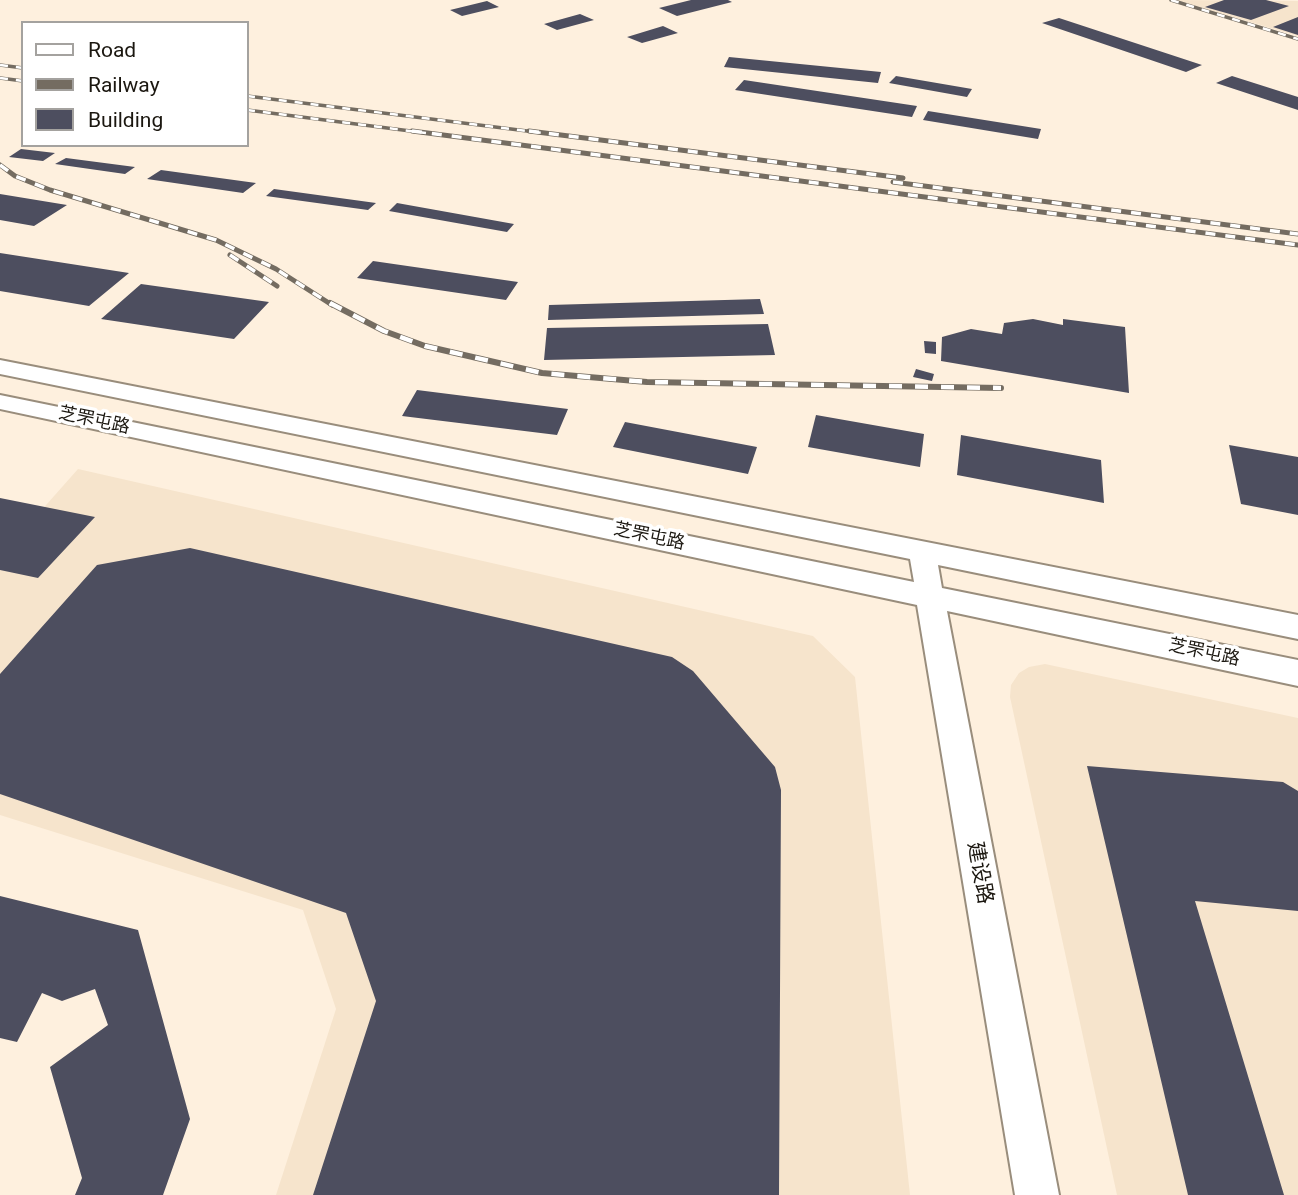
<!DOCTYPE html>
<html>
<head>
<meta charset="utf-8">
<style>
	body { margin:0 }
	#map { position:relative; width:1298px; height:1195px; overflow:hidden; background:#fef0de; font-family:Roboto,sans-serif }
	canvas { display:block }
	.legend { position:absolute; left:21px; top:21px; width:228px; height:126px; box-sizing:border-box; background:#fff; border:2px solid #a4a29f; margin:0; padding:9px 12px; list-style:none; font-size:21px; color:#1b1710 }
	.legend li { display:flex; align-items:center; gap:14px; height:35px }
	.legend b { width:35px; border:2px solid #a4a29f }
</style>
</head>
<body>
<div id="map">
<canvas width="1298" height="1195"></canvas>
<ul class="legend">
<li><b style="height:9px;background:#fff"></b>Road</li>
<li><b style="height:9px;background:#746c61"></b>Railway</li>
<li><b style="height:19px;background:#4d4e5f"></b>Building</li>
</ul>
</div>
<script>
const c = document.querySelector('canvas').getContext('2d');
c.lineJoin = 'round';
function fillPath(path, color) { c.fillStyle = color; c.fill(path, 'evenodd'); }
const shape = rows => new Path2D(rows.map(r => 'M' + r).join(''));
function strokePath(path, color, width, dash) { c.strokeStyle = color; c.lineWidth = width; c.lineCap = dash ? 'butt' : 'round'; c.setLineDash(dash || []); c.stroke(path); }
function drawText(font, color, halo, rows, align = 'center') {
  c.font = font + ' Roboto,"Noto Sans SC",sans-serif'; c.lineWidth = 7; c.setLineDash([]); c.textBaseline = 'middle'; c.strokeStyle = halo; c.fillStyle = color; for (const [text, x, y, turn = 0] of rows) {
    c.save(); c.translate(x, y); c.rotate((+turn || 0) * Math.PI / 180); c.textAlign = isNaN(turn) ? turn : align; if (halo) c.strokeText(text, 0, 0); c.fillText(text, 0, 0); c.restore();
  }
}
const built = shape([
	[1176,0,1298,1,1298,36],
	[78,469,813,636,855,677,910,1195,276,1195,336,1009,303,910,0,815,0,557],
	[1045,664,1298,718,1298,1195,1117,1195,1010,697,1011,685,1019,673,1029,667]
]);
const building = shape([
	[691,0,728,0,732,2,677,16,659,8],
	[1224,0,1266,0,1289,6,1251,20,1205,7],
	[487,1,499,7,462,16,450,10],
	[580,14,594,20,557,30,544,24],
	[1298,17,1298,35,1273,27],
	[1059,18,1202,65,1186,72,1042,23],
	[663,26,678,33,642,43,627,37],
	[729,57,881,72,878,83,724,67],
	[896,76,972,89,967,97,889,83],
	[1232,76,1298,97,1298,110,1216,83],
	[744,80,917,106,912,117,735,90],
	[928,111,1041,129,1038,139,923,120],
	[21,149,55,153,43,161,9,157],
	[66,158,135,167,125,174,55,164],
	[161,170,256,183,243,193,147,179],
	[274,189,376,203,368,210,266,196],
	[0,194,67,205,34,226,0,220],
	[397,203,514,224,507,232,389,211],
	[0,253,129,273,89,306,0,291],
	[373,261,518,282,506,300,357,278],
	[141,284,269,302,234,339,101,319],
	[760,299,764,314,548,320,549,305],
	[1033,319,1063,325,1063,319,1125,327,1129,393,941,361,942,337,971,329,1002,334,1004,323],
	[768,324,775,355,544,360,547,328],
	[924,341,936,342,936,354,925,353],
	[916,369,934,374,932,381,913,377],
	[417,390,568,409,557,435,402,416],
	[816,415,924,434,920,467,808,447],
	[625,422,757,447,748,474,613,447],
	[961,435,1101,460,1104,503,957,475],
	[1229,445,1298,457,1298,515,1241,504],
	[0,498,95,517,38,578,0,570],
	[190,548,672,657,693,671,775,767,781,790,779,1195,313,1195,376,1001,346,913,0,794,0,674,97,565],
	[1087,766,1283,782,1298,791,1298,911,1195,901,1284,1195,1188,1195],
	[0,896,138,930,190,1119,163,1195,75,1195,82,1178,50,1067,108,1025,95,989,62,1001,42,993,17,1042,0,1038]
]);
const secondary = shape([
	[0,360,1298,615,1298,639,938,565,942,588,1298,660,1298,686,947,611,1059,1195,1015,1195,917,605,0,409,0,395,914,582,910,559,0,374,0,360]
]);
const railFar2 = shape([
	[1171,0,1298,39],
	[0,65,23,68],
	[0,78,23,81],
	[247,96,543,133],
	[247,110,426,133]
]);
const railFar1 = shape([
	[412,131,1298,245],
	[529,131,903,178],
	[0,165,15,176,50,190,216,240,276,269,332,305],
	[893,182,1298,234],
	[230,255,277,286]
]);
const rail = shape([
	[330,303,384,331,425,346,542,373,647,382,1001,388]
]);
const streetNames = [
	["芝罘屯路",94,421,12],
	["芝罘屯路",649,537,12],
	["芝罘屯路",1204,653,12]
];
const nearStreetnames = [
	["建设路",979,873,80]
];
fillPath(built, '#f6e4cc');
fillPath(building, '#4d4e5f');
strokePath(secondary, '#998d7c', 4);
fillPath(secondary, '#fff');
strokePath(railFar2, '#746c61', 3.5);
strokePath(railFar1, '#746c61', 5);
strokePath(rail, '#746c61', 6);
strokePath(railFar2, '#fff', 2.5, [8]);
strokePath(railFar1, '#fff', 3.5, [10]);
strokePath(rail, '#fff', 4.5, [13]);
drawText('18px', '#1b1710', '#fff', streetNames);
drawText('21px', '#1b1710', '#fff', nearStreetnames);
</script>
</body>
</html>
